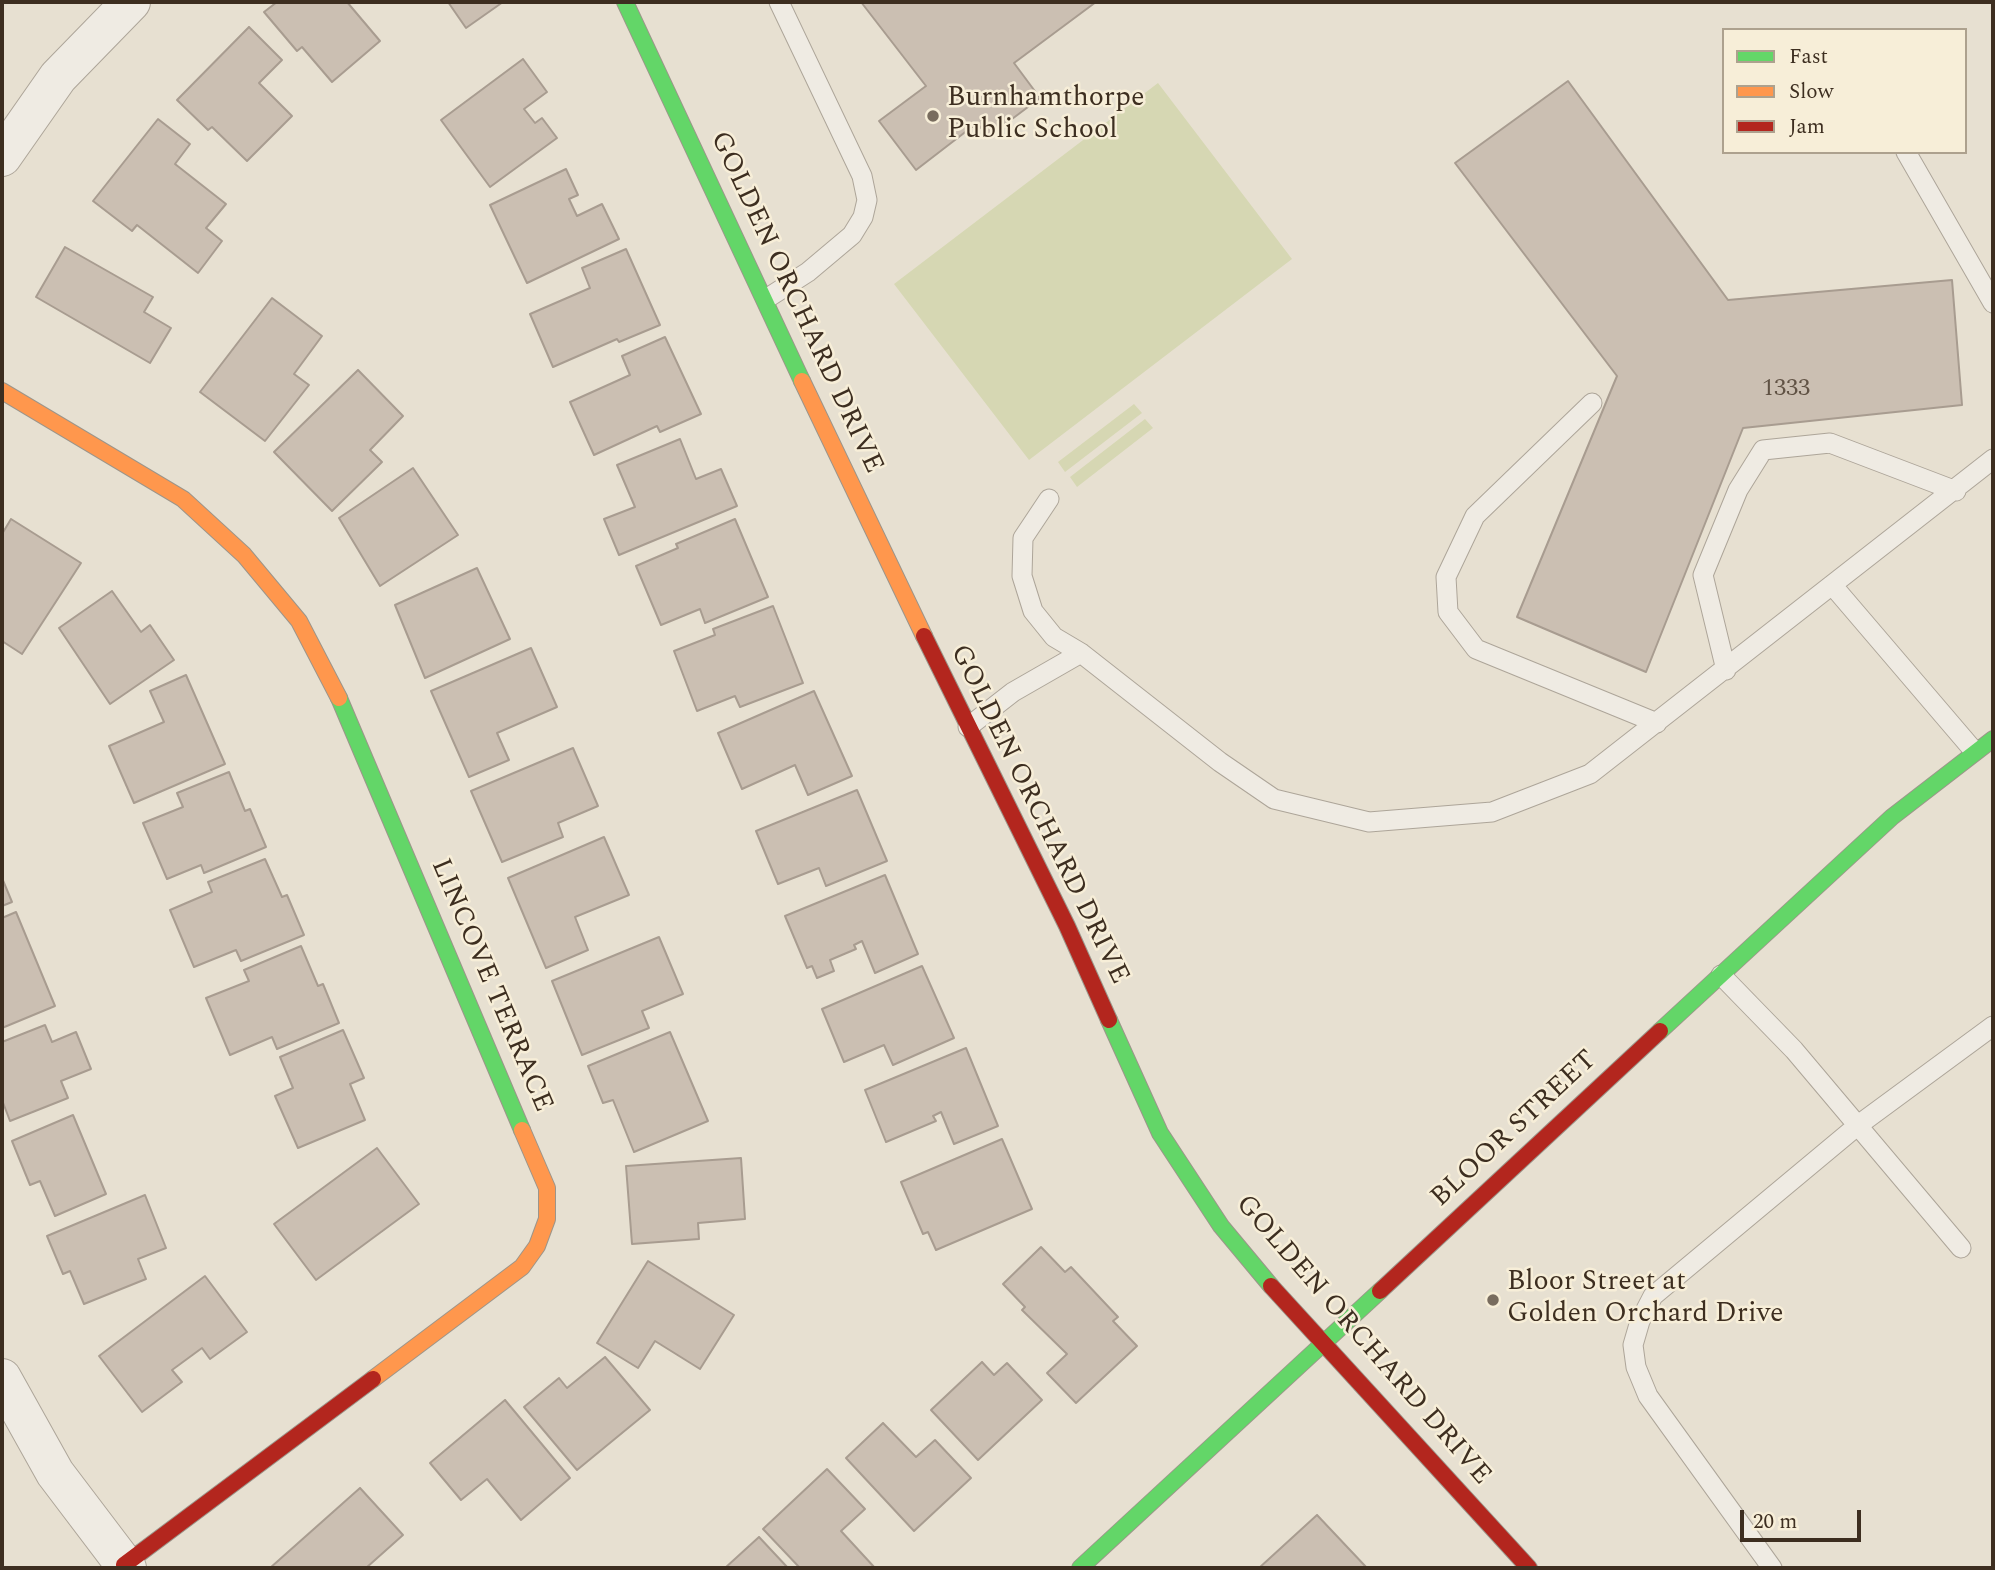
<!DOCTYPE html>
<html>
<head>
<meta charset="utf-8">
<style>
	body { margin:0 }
	#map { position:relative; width:1995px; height:1570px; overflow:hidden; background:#e7e0d1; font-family:Spectral,serif }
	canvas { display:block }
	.frame { position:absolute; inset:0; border:4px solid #3d2e20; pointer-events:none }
	.legend { position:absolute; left:1722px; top:28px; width:245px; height:126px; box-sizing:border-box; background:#f7eed8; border:2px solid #ada18e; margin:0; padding:9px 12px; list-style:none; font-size:21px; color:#3d2e20 }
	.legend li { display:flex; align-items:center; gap:14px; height:35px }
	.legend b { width:35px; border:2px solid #ada18e }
	.scale { position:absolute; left:1740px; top:1510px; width:121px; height:32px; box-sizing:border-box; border:4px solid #3d2e20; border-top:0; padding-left:9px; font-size:21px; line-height:24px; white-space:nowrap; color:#3d2e20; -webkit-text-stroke:5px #f7eed8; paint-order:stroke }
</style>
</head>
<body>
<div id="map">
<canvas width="1995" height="1570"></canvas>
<div class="frame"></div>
<ul class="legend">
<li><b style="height:9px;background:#63d668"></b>Fast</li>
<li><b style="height:9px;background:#ff974d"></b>Slow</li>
<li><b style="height:9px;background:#b3261e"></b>Jam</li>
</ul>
<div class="scale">20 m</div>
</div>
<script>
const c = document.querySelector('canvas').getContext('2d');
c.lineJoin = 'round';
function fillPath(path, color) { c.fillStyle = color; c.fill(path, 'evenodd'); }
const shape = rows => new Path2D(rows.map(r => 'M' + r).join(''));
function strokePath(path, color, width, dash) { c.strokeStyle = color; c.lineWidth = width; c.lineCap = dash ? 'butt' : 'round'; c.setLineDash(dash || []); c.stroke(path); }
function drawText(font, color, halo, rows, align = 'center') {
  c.font = font + ' Spectral,serif'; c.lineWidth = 5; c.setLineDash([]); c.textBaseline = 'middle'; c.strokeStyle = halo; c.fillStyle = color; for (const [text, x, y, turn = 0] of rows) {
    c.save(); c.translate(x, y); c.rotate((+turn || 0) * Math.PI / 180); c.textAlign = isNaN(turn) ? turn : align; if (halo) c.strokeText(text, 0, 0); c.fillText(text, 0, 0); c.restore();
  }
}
const green = shape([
	[1158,83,1292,259,1029,460,894,284],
	[1134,404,1142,413,1065,472,1058,462],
	[1145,419,1153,428,1077,487,1070,477]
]);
const building = shape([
	[277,2,347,2,380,41,332,82,302,47,297,51,264,12,277,2],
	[448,2,503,2,466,28,448,2],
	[861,2,1096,2,1014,63,1040,98,988,137,977,123,916,170,879,121,926,86,861,2],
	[249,27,282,60,259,83,292,116,247,161,212,127,208,130,177,100,249,27],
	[523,59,547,92,524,109,535,123,542,118,557,138,490,187,441,120,523,59],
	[1568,81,1728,300,1952,280,1962,405,1743,428,1646,672,1517,617,1617,376,1455,163,1568,81],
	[158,119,190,144,175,164,226,204,206,228,222,241,198,273,137,225,132,231,93,201,158,119],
	[566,169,578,195,569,199,577,216,602,204,619,239,527,283,490,205,566,169],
	[65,247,153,297,144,312,171,328,150,363,36,297,65,247],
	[626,249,660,325,619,342,617,339,553,367,530,314,590,288,582,268,626,249],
	[272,298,322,336,294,374,309,385,265,441,200,392,272,298],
	[665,337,701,414,660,432,657,426,594,455,570,402,630,375,622,356,665,337],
	[358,370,403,416,370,450,382,462,332,511,274,452,358,370],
	[680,439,696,479,721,469,737,506,619,555,604,519,635,507,617,465,680,439],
	[413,468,458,535,380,586,339,518,413,468],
	[11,519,81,563,22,654,2,641,2,534,11,519],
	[735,519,768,597,705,623,700,609,661,625,636,566,678,548,676,544,735,519],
	[477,568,510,639,425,678,395,605,477,568],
	[112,591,141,632,150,625,174,660,110,704,59,628,112,591],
	[773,606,803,683,740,707,735,696,697,711,674,651,715,635,713,629,773,606],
	[531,648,557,707,497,733,509,760,469,777,431,691,531,648],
	[186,675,225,764,134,803,109,746,164,722,150,691,186,675],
	[814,691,852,776,808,795,795,765,742,789,718,733,814,691],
	[573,748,598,806,558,823,563,837,502,862,471,791,573,748],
	[229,772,245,811,250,809,266,847,204,873,201,865,167,879,143,823,183,807,177,793,229,772],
	[857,790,887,861,826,886,819,868,778,884,756,831,857,790],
	[604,837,629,895,575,917,588,950,546,968,508,878,604,837],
	[265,859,282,897,287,895,304,935,241,961,236,950,194,967,170,910,212,892,208,882,265,859],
	[885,875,918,954,875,973,862,941,854,945,856,949,830,960,834,971,817,978,812,966,807,968,785,916,885,875],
	[2,878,12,902,2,906,2,878],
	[16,912,55,1006,2,1028,2,918,16,912],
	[659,937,683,994,642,1011,649,1028,582,1055,552,981,659,937],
	[301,946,318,986,323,984,339,1023,277,1049,272,1037,230,1055,206,998,249,981,244,970,301,946],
	[922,966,954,1038,893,1065,884,1045,844,1062,822,1009,922,966],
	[45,1025,52,1042,76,1032,91,1069,61,1081,68,1098,10,1121,2,1100,2,1042,45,1025],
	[343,1030,364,1078,350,1084,365,1120,298,1148,275,1096,293,1088,280,1057,343,1030],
	[670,1032,708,1121,634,1152,613,1100,603,1103,588,1066,670,1032],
	[966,1048,998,1126,954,1144,941,1112,933,1116,936,1121,886,1142,865,1090,966,1048],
	[73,1115,106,1194,55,1216,40,1181,30,1185,12,1141,73,1115],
	[1002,1139,1032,1209,936,1250,928,1232,923,1234,901,1182,1002,1139],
	[377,1148,419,1204,316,1280,274,1224,377,1148],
	[741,1158,745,1219,698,1223,699,1239,632,1244,626,1166,741,1158],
	[145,1195,166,1248,138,1259,146,1279,84,1304,70,1271,63,1274,47,1236,145,1195],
	[1041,1247,1065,1272,1071,1267,1118,1317,1113,1321,1137,1346,1076,1403,1047,1373,1067,1354,1022,1310,1025,1307,1003,1284,1041,1247],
	[648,1261,734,1315,700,1369,655,1341,638,1368,597,1343,648,1261],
	[205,1276,247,1332,210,1359,202,1348,172,1370,182,1382,142,1412,99,1356,205,1276],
	[605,1357,650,1410,577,1470,524,1407,559,1378,567,1388,605,1357],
	[982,1362,994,1375,1007,1363,1042,1400,978,1460,931,1410,982,1362],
	[505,1400,570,1478,521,1520,487,1479,461,1500,430,1463,505,1400],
	[883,1423,916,1457,935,1440,971,1478,914,1531,846,1458,883,1423],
	[827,1469,865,1509,841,1531,875,1568,800,1568,763,1529,827,1469],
	[360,1488,403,1535,366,1568,270,1568,360,1488],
	[1317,1515,1367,1568,1259,1568,1317,1515],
	[759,1537,788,1568,725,1568,759,1537]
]);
const lane = shape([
	[1906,152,1993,303],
	[766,299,808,272,852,235,863,217,867,200,862,176,779,2],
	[1592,403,1475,516,1446,577,1448,612,1476,649,1657,723],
	[1049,499,1023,538,1022,576,1033,611,1054,637,1081,653,1220,762,1274,799,1369,822,1492,812,1590,774,1993,459],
	[1833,586,1974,751],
	[1726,670,1703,575,1738,490,1763,450,1830,443,1956,491],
	[968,727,1013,692,1081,653],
	[1721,975,1794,1050,1961,1248],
	[1772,1568,1648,1396,1636,1367,1633,1345,1640,1321,1653,1296,1857,1126,1993,1026]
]);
const street = shape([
	[2,157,58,77,131,2],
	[2,1378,55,1473,127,1568]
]);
const fast = shape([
	[625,2,802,381],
	[339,698,522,1130],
	[1109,1020,1160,1133,1221,1226,1271,1286],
	[1660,1031,1892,817,1993,739],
	[1080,1568,1380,1291]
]);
const slow = shape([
	[802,381,924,636],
	[2,391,183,499,244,555,299,621,339,698],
	[373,1379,522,1267,537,1246,547,1219,547,1188,522,1130]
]);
const jam = shape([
	[924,636,1067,926,1109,1020],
	[1271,1286,1529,1568],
	[1380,1291,1660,1031],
	[124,1565,373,1379]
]);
const markers = [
	[933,116,7,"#786c5e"],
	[1493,1300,7,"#786c5e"]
];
const numberNames = [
	["1333",1786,390]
];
const poiNames = [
	["Burnhamthorpe",947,100],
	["Public School",947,132],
	["Bloor Street at",1507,1284],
	["Golden Orchard Drive",1507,1316]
];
const streetNames = [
	["GOLDEN ORCHARD DRIVE",795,303,65],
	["GOLDEN ORCHARD DRIVE",1038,815,64],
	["LINCOVE TERRACE",490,986,67],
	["BLOOR STREET",1515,1130,-43],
	["GOLDEN ORCHARD DRIVE",1362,1341,49]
];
fillPath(green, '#d6d7b3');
fillPath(building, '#cbbfb2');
strokePath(building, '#a89c90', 2);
strokePath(lane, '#ada599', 21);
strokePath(street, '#ada599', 40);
strokePath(fast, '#9c958a', 18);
strokePath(slow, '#9c958a', 18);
strokePath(jam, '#9c958a', 18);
strokePath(lane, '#efebe3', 19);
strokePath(street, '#efebe3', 38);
strokePath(fast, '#63d668', 16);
strokePath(slow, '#ff974d', 16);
strokePath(jam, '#b3261e', 16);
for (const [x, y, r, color] of markers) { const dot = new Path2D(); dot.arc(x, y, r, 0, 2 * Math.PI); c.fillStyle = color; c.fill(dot); strokePath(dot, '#f7eed8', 2.5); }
drawText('24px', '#605244', null, numberNames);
drawText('28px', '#3d2e20', '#f7eed8', poiNames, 'left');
drawText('28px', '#3d2e20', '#f7eed8', streetNames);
</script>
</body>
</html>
